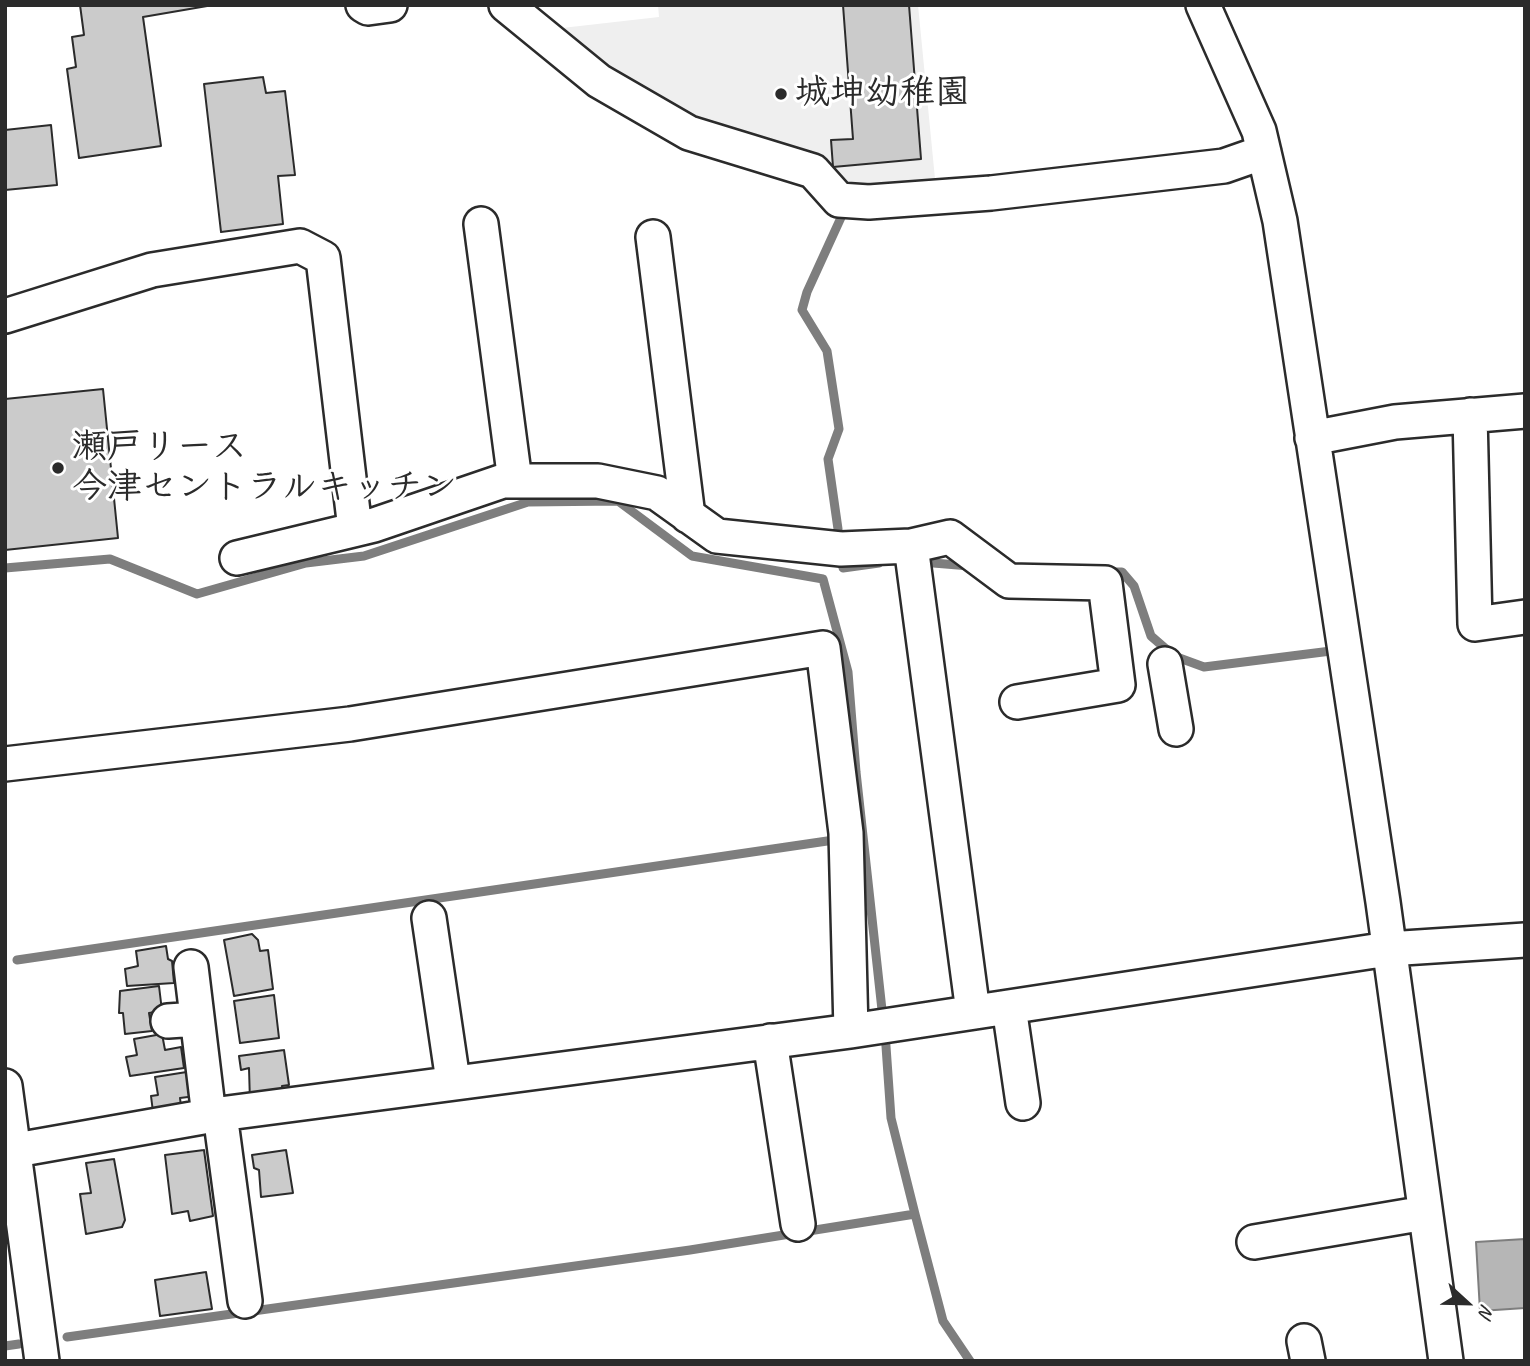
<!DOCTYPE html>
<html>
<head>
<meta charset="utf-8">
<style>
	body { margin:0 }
	#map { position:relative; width:1530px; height:1366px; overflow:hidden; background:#fff; font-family:Caveat,sans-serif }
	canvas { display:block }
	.frame { position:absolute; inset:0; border:7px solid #2b2b2b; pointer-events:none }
	.north { position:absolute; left:1432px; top:1268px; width:70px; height:70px; -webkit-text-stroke:5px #fff; paint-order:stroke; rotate:112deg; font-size:19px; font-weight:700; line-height:28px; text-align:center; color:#2b2b2b }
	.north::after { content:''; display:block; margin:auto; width:24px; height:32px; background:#2b2b2b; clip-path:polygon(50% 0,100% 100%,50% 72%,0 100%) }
</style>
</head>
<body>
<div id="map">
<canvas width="1530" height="1366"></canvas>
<div class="frame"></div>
<div class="north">N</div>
</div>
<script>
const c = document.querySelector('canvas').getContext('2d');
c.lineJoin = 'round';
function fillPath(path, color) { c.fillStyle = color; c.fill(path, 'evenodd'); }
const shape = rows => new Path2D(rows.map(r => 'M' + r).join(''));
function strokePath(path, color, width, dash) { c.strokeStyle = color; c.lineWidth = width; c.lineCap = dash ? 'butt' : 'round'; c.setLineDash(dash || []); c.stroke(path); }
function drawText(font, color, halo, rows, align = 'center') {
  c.font = font + ' Caveat,"Klee One",sans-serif'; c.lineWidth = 6; c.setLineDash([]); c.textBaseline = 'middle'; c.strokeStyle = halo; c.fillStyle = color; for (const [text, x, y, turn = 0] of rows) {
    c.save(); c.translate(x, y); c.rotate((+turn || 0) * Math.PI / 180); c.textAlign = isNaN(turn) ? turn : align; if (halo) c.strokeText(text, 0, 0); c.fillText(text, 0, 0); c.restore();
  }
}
const built = shape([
	[658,5,918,5,936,189,853,196,704,131,556,34,562,28,659,17]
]);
const water = shape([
	[1525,1239,1525,1308,1480,1311,1476,1242,1525,1239]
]);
const stream = shape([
	[838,529,828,459,839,429,827,351,802,310,807,292,844,211],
	[921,562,970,566],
	[5,568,110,559,197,594,306,563,364,556,528,502,618,501,692,556,823,579,848,672,856,772,883,1019],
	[843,568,879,563],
	[1106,572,1122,572,1134,586,1151,636,1174,656,1204,667,1331,651],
	[17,960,834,840],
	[885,1032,891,1118,915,1214,943,1321,970,1361],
	[67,1337,690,1250,915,1214],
	[5,1346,19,1344]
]);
const building = shape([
	[80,5,213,5,143,17,161,146,79,158,67,69,76,67,72,37,84,35,80,5],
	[843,5,909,5,921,159,833,167,831,140,853,139,843,5],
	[263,77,266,93,285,91,295,175,278,176,283,224,221,232,204,84,263,77],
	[51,125,57,185,5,190,5,130,51,125],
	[103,389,118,538,5,550,5,399,103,389],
	[252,934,258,940,260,951,268,950,273,989,234,996,224,940,252,934],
	[166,946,168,959,172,961,174,983,127,986,125,969,138,966,136,951,166,946],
	[159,986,162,1011,149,1013,152,1031,125,1034,123,1013,119,1013,120,991,159,986],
	[274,995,279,1038,240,1043,234,1001,274,995],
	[162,1034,165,1050,181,1047,184,1068,130,1076,126,1057,137,1055,134,1039,162,1034],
	[284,1050,289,1085,282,1086,283,1097,250,1102,249,1068,241,1070,239,1056,284,1050],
	[193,1071,196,1096,180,1098,182,1114,153,1112,151,1096,158,1095,155,1077,193,1071],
	[204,1150,213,1216,190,1221,188,1211,172,1214,165,1155,204,1150],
	[286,1150,293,1193,261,1197,259,1170,254,1168,252,1155,286,1150],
	[114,1159,125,1220,122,1227,86,1234,80,1194,91,1193,86,1163,114,1159],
	[206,1272,212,1309,160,1316,155,1280,206,1272]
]);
const minor = shape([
	[363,5,368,8,390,5],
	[506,5,599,81,689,133,813,171,839,200,869,202,991,193,1224,166,1264,152],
	[1203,5,1259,131,1280,221,1383,902,1446,1361],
	[481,224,515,481],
	[653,237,688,516],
	[5,316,152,270,300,246,323,258,355,529],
	[1470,415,1475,624,1525,617],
	[1312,438,1395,422,1525,411],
	[911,546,973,1012],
	[237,558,374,525,503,481,598,481,657,493,717,536,841,549,911,546,950,537,1009,581,1105,583,1118,685,1017,702],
	[1165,664,1176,729],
	[5,764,350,724,823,648,846,833,851,1031],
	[429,918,453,1081],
	[191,967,209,1116],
	[1009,1007,1023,1103],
	[168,1021,197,1019],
	[770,1041,798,1224],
	[5,1086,42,1361],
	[220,1114,245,1301],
	[5,1152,220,1114,851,1031,1388,949,1525,940],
	[1254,1242,1425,1213],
	[1304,1341,1308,1361]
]);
const markers = [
	[781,94,7,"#2b2b2b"],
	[58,468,7,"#2b2b2b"]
];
const poiNames = [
	["城坤幼稚園",795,94],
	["瀬戸リース",72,448],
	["今津セントラルキッチン",72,488]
];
fillPath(built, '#efefef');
fillPath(water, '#b6b6b6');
strokePath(water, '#7e7e7e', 2);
strokePath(stream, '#7e7e7e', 9);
fillPath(building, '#cbcbcb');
strokePath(building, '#2b2b2b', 2);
strokePath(minor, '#2b2b2b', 38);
strokePath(minor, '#fff', 33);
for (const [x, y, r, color] of markers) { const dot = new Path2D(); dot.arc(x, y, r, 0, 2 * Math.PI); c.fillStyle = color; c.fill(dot); strokePath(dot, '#fff', 2.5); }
drawText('bold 35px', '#2b2b2b', '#fff', poiNames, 'left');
</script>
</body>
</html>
